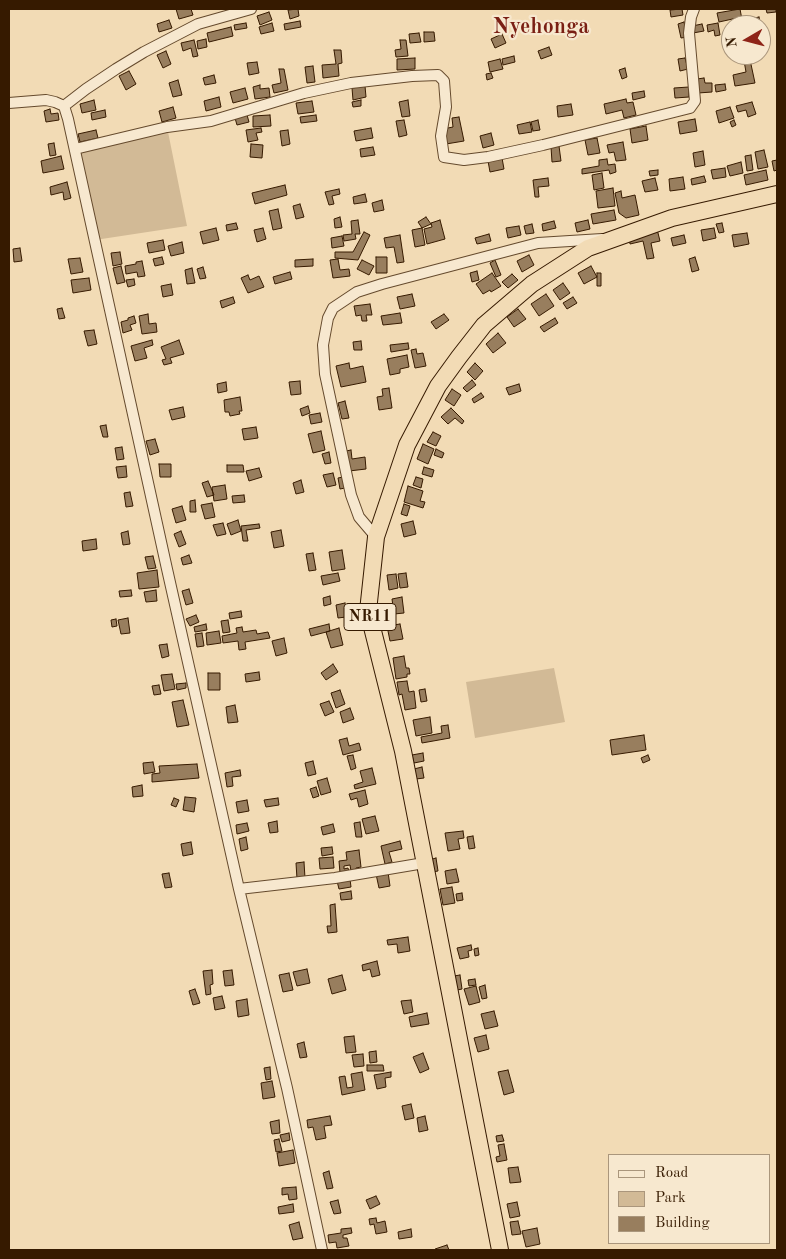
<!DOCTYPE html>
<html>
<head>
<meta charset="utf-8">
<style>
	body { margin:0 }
	#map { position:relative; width:786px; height:1259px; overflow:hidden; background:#f2dbb5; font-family:"Old Standard TT",serif }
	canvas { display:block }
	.frame { position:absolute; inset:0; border:10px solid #361a00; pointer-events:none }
	.legend { position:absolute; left:608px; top:1154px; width:162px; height:90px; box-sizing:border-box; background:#f7e8cf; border:1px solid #aa967c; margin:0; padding:6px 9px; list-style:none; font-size:15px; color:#361a00 }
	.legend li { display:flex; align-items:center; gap:10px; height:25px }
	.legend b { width:25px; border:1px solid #aa967c }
	.north { position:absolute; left:721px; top:15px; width:50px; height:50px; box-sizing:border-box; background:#f7e8cf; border:1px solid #aa967c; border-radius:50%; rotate:262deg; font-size:14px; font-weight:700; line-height:20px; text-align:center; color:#361a00 }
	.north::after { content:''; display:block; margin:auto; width:18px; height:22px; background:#8f2418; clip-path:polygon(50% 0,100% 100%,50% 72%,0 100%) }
</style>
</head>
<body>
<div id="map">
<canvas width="786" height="1259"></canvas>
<div class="frame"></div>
<ul class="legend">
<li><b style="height:6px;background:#f7e8cf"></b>Road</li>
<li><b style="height:14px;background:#d2ba96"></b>Park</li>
<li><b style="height:14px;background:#987e5e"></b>Building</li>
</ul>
<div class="north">N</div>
</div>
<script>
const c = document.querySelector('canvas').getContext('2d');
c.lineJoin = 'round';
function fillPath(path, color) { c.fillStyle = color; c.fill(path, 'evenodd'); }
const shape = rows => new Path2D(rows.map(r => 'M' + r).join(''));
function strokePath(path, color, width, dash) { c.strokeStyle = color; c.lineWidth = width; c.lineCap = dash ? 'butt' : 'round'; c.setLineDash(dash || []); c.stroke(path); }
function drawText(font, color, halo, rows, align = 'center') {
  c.font = font + ' "Old Standard TT",serif'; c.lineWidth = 4.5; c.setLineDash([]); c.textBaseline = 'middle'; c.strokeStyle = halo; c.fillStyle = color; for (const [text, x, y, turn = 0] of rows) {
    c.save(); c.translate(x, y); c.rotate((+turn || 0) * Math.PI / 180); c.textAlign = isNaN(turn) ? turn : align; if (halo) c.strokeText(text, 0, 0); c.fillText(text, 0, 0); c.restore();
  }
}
const green = shape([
	[167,127,187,226,95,240,75,149],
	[554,668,565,722,475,738,466,682]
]);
const building = shape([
	[176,9,191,9,193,15,179,19,176,9],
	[298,9,299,16,290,19,288,10,298,9],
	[682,9,683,15,671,17,670,10,682,9],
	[740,9,743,25,738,25,737,18,719,22,717,13,740,9],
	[766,9,776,9,776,12,767,13,766,9],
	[269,12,272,20,260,25,257,16,269,12],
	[759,17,760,23,746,25,745,20,759,17],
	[169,20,172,28,159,32,157,24,169,20],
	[300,21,301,27,285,30,284,24,300,21],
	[684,22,687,37,681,38,678,24,684,22],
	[246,23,247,28,235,30,234,25,246,23],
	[272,23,274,31,261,34,259,27,272,23],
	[718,23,720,35,715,36,714,30,708,32,707,25,718,23],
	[702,24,704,31,693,33,692,26,702,24],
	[231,27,233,36,209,42,207,33,231,27],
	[424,32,434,32,435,41,424,42,424,32],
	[419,33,421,42,410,43,409,34,419,33],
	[502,34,506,43,495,48,491,39,502,34],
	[206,39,207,47,198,49,197,41,206,39],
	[194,40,198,56,193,57,191,48,183,51,181,43,194,40],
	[400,40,406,40,408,56,396,57,395,50,401,49,400,40],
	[549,47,552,55,541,59,538,51,549,47],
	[334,50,341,50,342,63,338,64,339,76,323,78,322,65,336,64,334,50],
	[166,51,171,64,163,68,157,55,166,51],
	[743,55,749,55,755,83,735,86,733,75,746,72,743,55],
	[514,56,515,62,503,65,502,59,514,56],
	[415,58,415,69,397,70,397,59,415,58],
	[685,58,688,69,680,71,678,59,685,58],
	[500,59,503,69,490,72,488,62,500,59],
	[257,62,259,73,249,75,247,63,257,62],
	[313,66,315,82,307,83,305,67,313,66],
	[625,68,627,77,622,79,619,70,625,68],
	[279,69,284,69,288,90,274,93,272,85,281,83,279,69],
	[129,71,136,84,126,90,119,76,129,71],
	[491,73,493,78,487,80,486,74,491,73],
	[214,75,216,83,205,85,203,78,214,75],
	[704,78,705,83,712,83,712,92,698,93,697,79,704,78],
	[178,80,182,95,173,97,169,83,178,80],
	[725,84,726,90,716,92,715,85,725,84],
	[260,85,260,89,269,88,270,97,255,99,253,87,260,85],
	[365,86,366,97,353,100,352,88,365,86],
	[689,87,689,97,675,98,674,88,689,87],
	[245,88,248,99,233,103,230,92,245,88],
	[644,91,645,97,633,100,632,93,644,91],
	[219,97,221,107,206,111,204,101,219,97],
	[626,99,627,103,633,102,636,115,624,118,622,110,606,114,604,104,626,99],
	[94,100,96,110,82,113,80,104,94,100],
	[361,100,361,106,353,107,352,102,361,100],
	[408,100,410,116,402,117,399,102,408,100],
	[312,101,314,112,298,114,296,103,312,101],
	[752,102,756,114,748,117,746,110,738,112,736,106,752,102],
	[571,104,573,115,558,117,557,106,571,104],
	[173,107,176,118,162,122,159,111,173,107],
	[730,107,734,118,719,123,716,111,730,107],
	[50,109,51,114,58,113,59,120,46,122,44,111,50,109],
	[105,110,106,117,92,120,91,113,105,110],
	[247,115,249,122,237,125,235,118,247,115],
	[270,115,271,126,253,127,253,116,270,115],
	[316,115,317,121,301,123,300,117,316,115],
	[459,117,464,141,446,144,443,129,453,127,452,118,459,117],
	[695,119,697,131,680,134,678,122,695,119],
	[404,120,407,135,399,137,396,121,404,120],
	[538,120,540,130,533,131,531,122,538,120],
	[734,120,736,125,732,127,730,122,734,120],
	[530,122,532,132,519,134,517,125,530,122],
	[646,126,648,140,632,143,630,129,646,126],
	[261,128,262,132,256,133,258,140,248,142,246,130,261,128],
	[371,128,373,138,356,141,354,131,371,128],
	[96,130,98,138,80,142,78,134,96,130],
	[288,130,290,144,282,146,280,131,288,130],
	[491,133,494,145,483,148,480,136,491,133],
	[597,138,600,153,588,155,585,140,597,138],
	[623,142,626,160,616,161,614,152,609,153,607,145,623,142],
	[54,143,56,155,50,156,48,144,54,143],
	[251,144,263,145,262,158,250,157,251,144],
	[559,146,561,161,552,162,551,147,559,146],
	[373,147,375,155,361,157,360,149,373,147],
	[764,150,768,167,758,169,755,152,764,150],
	[703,151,705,165,695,167,693,153,703,151],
	[751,155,753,170,747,171,745,156,751,155],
	[61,156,64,169,43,173,41,161,61,156],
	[502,158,504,169,490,172,488,161,502,158],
	[607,159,608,165,615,164,616,172,610,174,609,170,582,174,582,169,599,166,599,160,607,159],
	[777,160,777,170,774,171,772,161,777,160],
	[741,162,743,173,730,176,727,166,741,162],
	[725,168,726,177,713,179,711,170,725,168],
	[658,170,658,175,650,176,649,171,658,170],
	[766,170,768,180,746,185,744,175,766,170],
	[602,173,604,188,594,190,592,175,602,173],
	[704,176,706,182,692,185,691,179,704,176],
	[683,177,685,189,670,191,669,179,683,177],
	[548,178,549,186,538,187,539,197,535,197,533,180,548,178],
	[655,178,658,190,645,192,642,181,655,178],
	[67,182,71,198,64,200,63,192,51,195,50,187,67,182],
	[285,185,287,195,255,204,252,193,285,185],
	[613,188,615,206,598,208,596,191,613,188],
	[339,189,340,194,332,196,334,204,329,205,325,192,339,189],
	[621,191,622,198,635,195,639,215,626,218,619,213,615,193,621,191],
	[365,194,367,202,354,204,353,197,365,194],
	[382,200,384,210,374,212,372,203,382,200],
	[300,204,304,217,296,219,293,206,300,204],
	[278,209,282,228,273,230,269,211,278,209],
	[614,210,616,220,593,224,591,214,614,210],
	[340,217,342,227,335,228,334,219,340,217],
	[426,217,431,224,422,228,418,222,426,217],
	[358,220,360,234,355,234,356,239,344,241,343,235,352,234,351,221,358,220],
	[440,220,445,239,427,244,424,229,432,227,431,223,440,220],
	[588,220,590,229,577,232,575,223,588,220],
	[554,221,556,228,543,231,542,224,554,221],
	[236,223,238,229,227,231,226,225,236,223],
	[722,223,724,232,719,233,716,224,722,223],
	[532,224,534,233,526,234,524,226,532,224],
	[519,226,521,235,508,238,506,228,519,226],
	[216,228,219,240,203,244,200,232,216,228],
	[263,228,266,239,257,242,254,230,263,228],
	[422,228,425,245,415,247,412,230,422,228],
	[714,228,716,238,703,241,701,230,714,228],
	[657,229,660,241,651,243,654,258,647,259,643,241,630,244,629,236,657,229],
	[364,232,370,235,358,260,335,258,335,252,353,252,364,232],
	[747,233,749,244,734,247,732,235,747,233],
	[489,234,491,241,477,244,475,238,489,234],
	[400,235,404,262,397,263,394,247,386,248,384,238,400,235],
	[684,235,686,243,673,246,671,238,684,235],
	[342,236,344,246,332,248,331,238,342,236],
	[163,240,165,250,149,253,147,243,163,240],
	[182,242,184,253,171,256,168,246,182,242],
	[20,248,22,261,14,262,13,249,20,248],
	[120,252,122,264,113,266,111,253,120,252],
	[529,255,534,265,522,272,517,261,529,255],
	[162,257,164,264,155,266,153,259,162,257],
	[376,257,387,257,387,273,376,273,376,257],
	[695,257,699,270,692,272,689,259,695,257],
	[80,258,83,272,71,274,68,259,80,258],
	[313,259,313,266,295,267,295,260,313,259],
	[338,259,340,270,349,269,350,276,333,278,330,260,338,259],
	[362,260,374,266,369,275,357,269,362,260],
	[495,260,501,275,496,277,490,263,495,260],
	[142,261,145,276,138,277,137,272,126,274,125,266,136,264,136,262,142,261],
	[121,266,125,282,117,284,113,268,121,266],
	[591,266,597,277,584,284,578,273,591,266],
	[203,267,206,278,200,279,197,269,203,267],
	[192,268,195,283,187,284,185,270,192,268],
	[477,271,479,280,472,282,470,273,477,271],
	[290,272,292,279,275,284,273,277,290,272],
	[492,273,501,286,491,292,490,290,483,294,476,284,492,273],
	[597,273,601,273,601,286,597,286,597,273],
	[512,274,518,280,508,288,502,282,512,274],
	[248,275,250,280,259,276,264,287,248,293,241,278,248,275],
	[89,278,91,290,73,293,71,280,89,278],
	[134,279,135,285,128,287,126,280,134,279],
	[563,283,570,293,560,300,553,290,563,283],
	[171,284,173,295,163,297,161,286,171,284],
	[412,294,415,306,400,309,397,297,412,294],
	[546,294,554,306,539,316,531,304,546,294],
	[233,297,235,303,222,308,220,301,233,297],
	[573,297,577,303,567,309,563,303,573,297],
	[370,304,372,315,366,315,367,321,362,321,361,315,356,316,354,306,370,304],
	[62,308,65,318,59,319,57,309,62,308],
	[518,309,526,319,514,327,507,317,518,309],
	[400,313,402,323,383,325,381,316,400,313],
	[148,314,149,324,156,323,157,332,142,334,139,316,148,314],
	[444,314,449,320,436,329,431,322,444,314],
	[134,316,136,323,130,325,132,330,123,333,121,322,128,320,128,318,134,316],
	[555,318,558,323,544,332,540,327,555,318],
	[94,330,97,344,88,346,84,331,94,330],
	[498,333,506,343,493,353,486,344,498,333],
	[152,340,153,345,144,348,147,358,135,361,131,346,152,340],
	[179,340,184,354,170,358,172,363,164,365,162,360,166,359,161,347,179,340],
	[361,341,362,350,354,350,353,342,361,341],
	[408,343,409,349,391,352,390,345,408,343],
	[416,349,417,354,423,353,426,366,415,368,411,350,416,349],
	[407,355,409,367,400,369,400,373,390,375,387,359,407,355],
	[349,363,350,369,363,366,366,382,341,387,336,366,349,363],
	[475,363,483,371,475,380,467,372,475,363],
	[472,380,476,385,467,392,463,388,472,380],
	[300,381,301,394,291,395,289,382,300,381],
	[226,382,227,391,218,393,217,384,226,382],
	[519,384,521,391,509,395,506,388,519,384],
	[389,388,392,408,379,410,377,397,383,396,382,389,389,388],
	[452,389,461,395,454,406,445,400,452,389],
	[481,393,484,397,474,403,472,399,481,393],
	[240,397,242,411,239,411,240,414,230,416,229,412,225,412,224,400,240,397],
	[345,401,349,418,342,419,338,403,345,401],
	[308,406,310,413,302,416,300,409,308,406],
	[183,407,185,417,172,420,169,410,183,407],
	[451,408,464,421,462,424,455,418,448,424,441,417,451,408],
	[320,413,322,422,311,424,309,415,320,413],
	[106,425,108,437,103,437,100,426,106,425],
	[256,427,258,438,244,440,242,429,256,427],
	[321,431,325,450,313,453,308,434,321,431],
	[433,432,441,436,436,446,427,442,433,432],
	[155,439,159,452,150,455,146,441,155,439],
	[423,444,434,449,428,464,417,459,423,444],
	[122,447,124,459,117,460,115,448,122,447],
	[436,449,444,453,442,458,434,455,436,449],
	[351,450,352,459,365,457,366,469,349,471,346,451,351,450],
	[329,452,331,463,325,464,322,454,329,452],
	[159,464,171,464,171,477,160,477,159,464],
	[227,465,243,465,244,472,227,472,227,465],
	[126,466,127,477,118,478,116,467,126,466],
	[424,467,434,470,432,477,422,474,424,467],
	[259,468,262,477,249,481,246,471,259,468],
	[333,473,336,485,327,487,323,475,333,473],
	[343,477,345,488,340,489,338,478,343,477],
	[416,477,423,479,421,488,413,485,416,477],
	[301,480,304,492,296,494,293,483,301,480],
	[208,481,214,495,207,497,202,483,208,481],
	[225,485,227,499,214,501,212,487,225,485],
	[408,486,423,491,420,501,425,502,423,508,404,502,408,486],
	[130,492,133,506,126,507,124,493,130,492],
	[244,495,245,502,233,503,232,496,244,495],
	[195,500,196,512,190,512,190,501,195,500],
	[212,503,215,517,205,519,201,505,212,503],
	[404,504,410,506,407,516,401,514,404,504],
	[182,506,186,520,176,523,172,509,182,506],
	[238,520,241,531,231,535,227,524,238,520],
	[413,521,416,534,404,537,401,524,413,521],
	[223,523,226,534,217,536,213,525,223,523],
	[259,524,260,528,246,530,248,541,243,541,241,526,259,524],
	[281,530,284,546,274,548,271,532,281,530],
	[128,531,130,544,123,545,121,533,128,531],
	[181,531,186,544,179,547,174,534,181,531],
	[96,539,97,549,83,551,82,541,96,539],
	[342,550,345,569,332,571,329,552,342,550],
	[313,553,316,570,309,571,306,554,313,553],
	[189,555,192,563,183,565,181,558,189,555],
	[153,556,156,568,148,569,145,557,153,556],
	[157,570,159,587,139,589,137,573,157,570],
	[338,573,340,581,323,585,321,576,338,573],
	[406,573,408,587,400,588,398,574,406,573],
	[396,574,398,588,389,590,387,575,396,574],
	[189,589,193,603,186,605,182,591,189,589],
	[131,590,132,596,120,597,119,591,131,590],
	[156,590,157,601,146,602,144,592,156,590],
	[330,596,331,604,324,606,323,598,330,596],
	[402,597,404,613,394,614,392,599,402,597],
	[345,603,346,617,338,618,336,605,345,603],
	[241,611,242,617,230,619,229,613,241,611],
	[196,615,199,622,190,626,186,619,196,615],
	[128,618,130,633,121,634,118,620,128,618],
	[116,619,117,626,112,627,111,620,116,619],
	[228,620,230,632,223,633,221,621,228,620],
	[206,624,207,630,195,632,194,627,206,624],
	[329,624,330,631,311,636,309,629,329,624],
	[400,624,403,639,390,641,387,626,400,624],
	[242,627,243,632,256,630,257,634,268,632,270,638,245,642,246,649,239,650,238,641,223,643,222,636,237,633,236,628,242,627],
	[339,628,343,645,331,648,326,632,339,628],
	[219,631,221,643,207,645,206,633,219,631],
	[202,633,204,646,197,647,195,634,202,633],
	[284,638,287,653,276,656,272,641,284,638],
	[167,644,169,656,162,658,159,645,167,644],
	[404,656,406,668,409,668,410,674,407,674,407,677,396,679,393,658,404,656],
	[333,664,338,672,326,680,321,673,333,664],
	[259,672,260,680,246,682,245,674,259,672],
	[208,673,220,673,220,690,208,690,208,673],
	[172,674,175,689,164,691,161,675,172,674],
	[407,681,409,692,414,691,416,708,405,710,402,694,399,695,397,682,407,681],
	[186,683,186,688,177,690,176,684,186,683],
	[159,685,161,694,154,695,152,686,159,685],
	[425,689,427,701,421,702,419,690,425,689],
	[340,690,345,704,336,708,331,693,340,690],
	[183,700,189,725,177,727,172,702,183,700],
	[329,701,334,712,325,716,320,704,329,701],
	[235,705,238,722,228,723,226,707,235,705],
	[350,708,354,719,343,723,340,712,350,708],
	[430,717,432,733,416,736,413,720,430,717],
	[448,725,450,738,422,743,421,737,442,733,441,726,448,725],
	[644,735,646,750,612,755,610,740,644,735],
	[347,738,349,746,359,743,361,750,343,755,339,740,347,738],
	[423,753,424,761,414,763,412,755,423,753],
	[353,755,356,768,351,770,347,756,353,755],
	[648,755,650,760,643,763,641,758,648,755],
	[313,761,316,774,308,776,305,763,313,761],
	[153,762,155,772,144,774,143,763,153,762],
	[197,764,199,778,152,782,152,774,160,773,159,766,197,764],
	[422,767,424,778,416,779,414,769,422,767],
	[372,768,376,784,355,789,354,785,363,782,360,771,372,768],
	[240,770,241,776,232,777,233,786,227,787,225,773,240,770],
	[327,778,331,792,321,795,317,781,327,778],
	[142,785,143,796,133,797,132,787,142,785],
	[316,787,319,796,313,798,310,789,316,787],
	[365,790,368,804,359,807,357,798,351,800,349,794,365,790],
	[185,797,196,798,194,812,183,810,185,797],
	[174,798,179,800,176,807,171,805,174,798],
	[278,798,279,805,266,807,264,800,278,798],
	[247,800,249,811,238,813,236,802,247,800],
	[375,816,379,831,366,834,362,819,375,816],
	[277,821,278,832,270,833,268,823,277,821],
	[360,822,362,837,356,837,354,823,360,822],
	[247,823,249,831,237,834,236,825,247,823],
	[333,824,335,832,323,835,321,827,333,824],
	[463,831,464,838,458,839,460,849,448,851,445,833,463,831],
	[473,836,475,848,469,849,467,837,473,836],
	[246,837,248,849,241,851,239,839,246,837],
	[400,841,402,849,389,852,392,862,385,864,381,846,400,841],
	[191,842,193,854,183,856,181,844,191,842],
	[332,847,333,854,322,856,321,848,332,847],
	[359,850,361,867,356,868,356,870,351,871,350,865,344,866,344,869,348,868,349,872,340,873,339,861,347,860,346,852,359,850],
	[333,857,334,868,320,869,319,858,333,857],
	[436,858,438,871,432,872,429,860,436,858],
	[304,862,305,878,297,879,296,863,304,862],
	[456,869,459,882,447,884,445,871,456,869],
	[388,872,390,886,379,888,376,874,388,872],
	[169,873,172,887,165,888,162,874,169,873],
	[350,879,351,887,339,889,337,881,350,879],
	[452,887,455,903,443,905,440,889,452,887],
	[351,891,352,899,341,900,340,893,351,891],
	[462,893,463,900,457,901,456,894,462,893],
	[335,904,337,932,328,933,327,926,331,926,330,905,335,904],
	[408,937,410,951,398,953,397,944,388,945,387,940,408,937],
	[471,945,472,950,468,951,469,957,460,959,457,948,471,945],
	[478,948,479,955,475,956,474,949,478,948],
	[377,961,380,975,372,977,370,969,363,971,362,965,377,961],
	[307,969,310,983,297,986,293,972,307,969],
	[212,970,213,984,210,985,211,994,206,995,203,971,212,970],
	[232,970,234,985,225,986,223,971,232,970],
	[289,973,293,990,283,992,279,975,289,973],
	[342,975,346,990,332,994,328,979,342,975],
	[460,975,462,989,453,991,454,976,460,975],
	[475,979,476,985,469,986,468,980,475,979],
	[485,985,487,998,482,999,479,987,485,985],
	[476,986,480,1002,469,1005,464,989,476,986],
	[195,989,200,1003,193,1005,189,991,195,989],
	[222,996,225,1008,215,1010,213,998,222,996],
	[247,999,249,1015,238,1017,236,1001,247,999],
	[411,1000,413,1012,404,1014,401,1001,411,1000],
	[494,1011,498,1026,485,1029,481,1014,494,1011],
	[427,1013,429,1024,411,1027,409,1017,427,1013],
	[486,1035,489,1049,478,1052,474,1038,486,1035],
	[354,1036,356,1052,346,1053,344,1037,354,1036],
	[304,1042,307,1057,300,1058,297,1044,304,1042],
	[376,1051,377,1062,370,1063,369,1052,376,1051],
	[423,1053,429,1069,420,1073,413,1057,423,1053],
	[363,1054,364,1066,354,1067,352,1055,363,1054],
	[367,1065,383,1065,384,1071,367,1071,367,1065],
	[270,1067,271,1079,266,1080,264,1068,270,1067],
	[508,1070,514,1092,504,1095,498,1072,508,1070],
	[362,1072,365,1090,342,1095,339,1077,345,1076,347,1088,353,1087,351,1074,362,1072],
	[391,1072,391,1077,385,1078,386,1087,377,1089,374,1075,391,1072],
	[272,1081,275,1097,263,1099,261,1083,272,1081],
	[411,1104,414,1118,405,1120,402,1106,411,1104],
	[330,1116,332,1125,324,1126,326,1138,316,1140,313,1127,308,1128,307,1120,330,1116],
	[425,1116,428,1130,419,1132,417,1118,425,1116],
	[279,1120,280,1133,272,1134,270,1122,279,1120],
	[289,1133,290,1140,282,1142,280,1135,289,1133],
	[502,1135,504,1141,497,1142,496,1136,502,1135],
	[279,1139,282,1151,276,1152,274,1140,279,1139],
	[504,1144,507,1160,497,1162,496,1157,500,1156,498,1145,504,1144],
	[293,1150,295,1163,279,1166,277,1153,293,1150],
	[518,1167,521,1182,510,1183,508,1168,518,1167],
	[329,1171,333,1188,327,1189,323,1173,329,1171],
	[296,1187,297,1199,289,1200,288,1194,282,1195,282,1188,296,1187],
	[376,1196,380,1204,370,1209,366,1200,376,1196],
	[338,1200,341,1213,334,1214,330,1202,338,1200],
	[517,1202,520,1216,510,1218,507,1204,517,1202],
	[293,1204,294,1212,279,1214,278,1207,293,1204],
	[376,1218,377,1223,385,1221,387,1232,376,1234,374,1224,370,1225,369,1219,376,1218],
	[518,1221,521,1234,512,1235,510,1222,518,1221],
	[299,1222,303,1238,293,1240,289,1225,299,1222],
	[351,1228,352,1233,343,1235,343,1238,347,1238,349,1246,337,1248,336,1242,329,1243,328,1235,341,1233,341,1229,351,1228],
	[537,1228,540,1244,526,1247,522,1231,537,1228],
	[411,1229,412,1237,399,1239,398,1232,411,1229],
	[447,1245,449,1250,435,1250,435,1249,447,1245]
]);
const minor = shape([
	[9,103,46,100,55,102,64,106,68,119,167,569,239,889,287,1088,322,1250],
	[64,106,86,89,116,69,144,52,198,24,251,9],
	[75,149,167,127,211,121,304,93,351,83,412,76,438,75,444,81,446,107,441,136,444,157,464,160,488,157,543,145,690,108,695,101,689,33,691,17,694,9],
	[376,537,359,517,351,495,325,374,323,345,328,318,333,308,357,292,382,284,538,243,602,239],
	[239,889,335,878,424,863]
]);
const trunk = shape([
	[500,1250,403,751,368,611,376,537,407,445,438,386,459,357,484,325,532,284,588,248,672,218,777,194]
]);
const shields = [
	[370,617,52]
];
const shieldNames = [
	["NR11",370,617]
];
const districtNames = [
	["Nyehonga",541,27]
];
fillPath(green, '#d2ba96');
fillPath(building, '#987e5e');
strokePath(building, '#361a00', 1);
strokePath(minor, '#654a2d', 12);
strokePath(trunk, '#361a00', 18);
strokePath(minor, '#f7e8cf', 10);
strokePath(trunk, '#f2dbb5', 16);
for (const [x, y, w] of shields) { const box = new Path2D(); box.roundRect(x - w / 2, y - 13.5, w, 27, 4); c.fillStyle = '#f7e8cf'; c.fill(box); strokePath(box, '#361a00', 1); }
drawText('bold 16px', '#361a00', null, shieldNames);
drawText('bold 22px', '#7a1f14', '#f7e8cf', districtNames);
</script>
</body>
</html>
